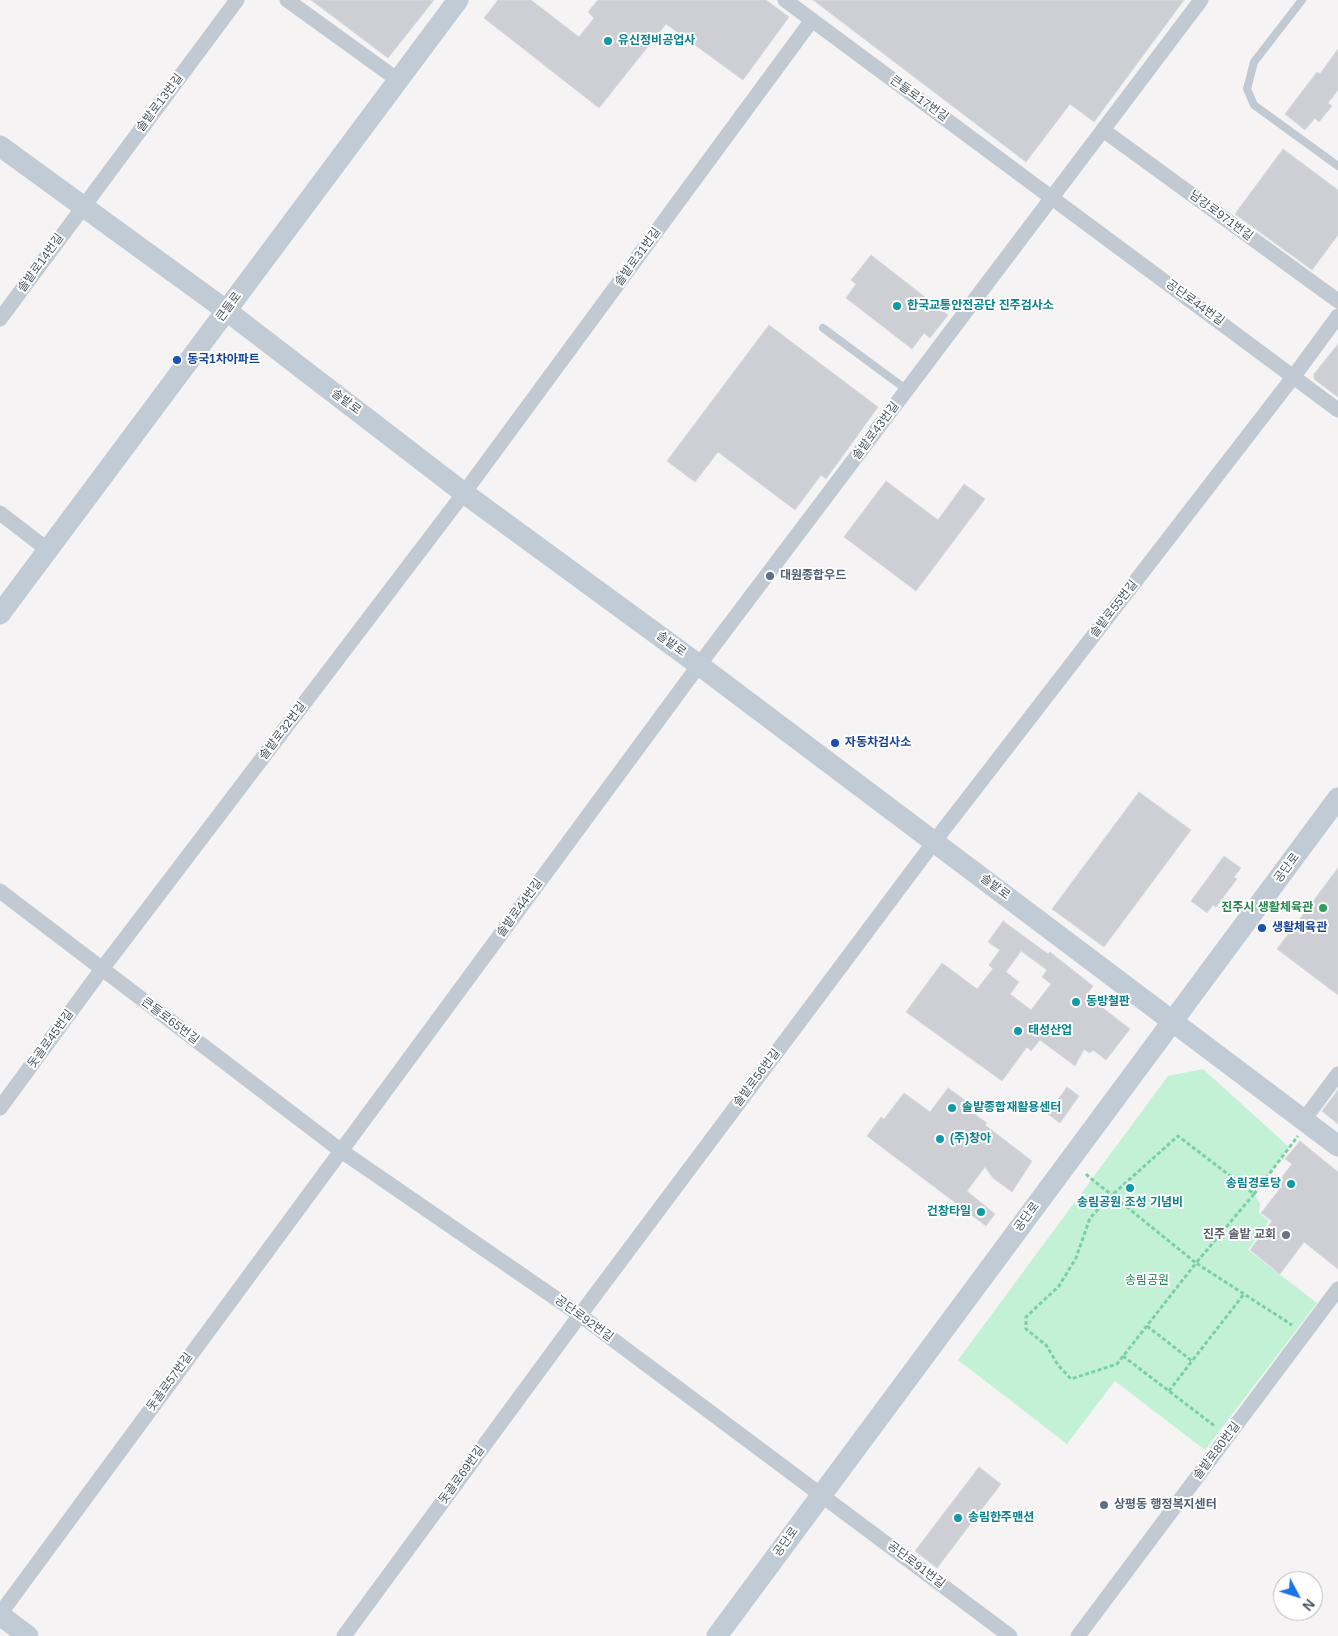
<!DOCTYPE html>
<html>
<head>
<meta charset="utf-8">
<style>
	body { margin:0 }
	#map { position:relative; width:1338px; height:1636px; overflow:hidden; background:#f5f3f3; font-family:Arial,sans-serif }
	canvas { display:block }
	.north { position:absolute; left:1273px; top:1571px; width:50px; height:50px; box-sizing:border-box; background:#fff; border:1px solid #b7bbc0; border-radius:50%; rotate:130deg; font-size:14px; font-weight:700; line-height:20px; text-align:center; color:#4a5661 }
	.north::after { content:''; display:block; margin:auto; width:18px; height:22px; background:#1a73e8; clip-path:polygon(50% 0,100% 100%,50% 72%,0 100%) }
</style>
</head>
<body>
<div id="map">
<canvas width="1338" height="1636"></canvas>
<div class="north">N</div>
</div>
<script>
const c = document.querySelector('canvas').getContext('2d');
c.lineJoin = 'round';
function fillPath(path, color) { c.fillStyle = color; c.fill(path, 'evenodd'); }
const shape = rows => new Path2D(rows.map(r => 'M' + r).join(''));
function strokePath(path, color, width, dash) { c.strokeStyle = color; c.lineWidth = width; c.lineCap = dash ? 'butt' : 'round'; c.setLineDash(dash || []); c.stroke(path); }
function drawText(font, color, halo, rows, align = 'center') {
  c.font = font + ' Arial,"Noto Sans KR",sans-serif'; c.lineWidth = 4; c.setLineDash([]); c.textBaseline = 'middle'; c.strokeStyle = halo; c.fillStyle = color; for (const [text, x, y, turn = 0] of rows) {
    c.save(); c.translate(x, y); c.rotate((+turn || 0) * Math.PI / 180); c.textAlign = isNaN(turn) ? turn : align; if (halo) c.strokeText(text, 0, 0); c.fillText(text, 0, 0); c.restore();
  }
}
const green = shape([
	[1203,1069,1289,1147,1254,1194,1260,1203,1259,1213,1269,1221,1248,1250,1317,1303,1205,1450,1115,1381,1067,1444,958,1360,1168,1076]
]);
const building = shape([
	[311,0,434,0,388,58,311,0],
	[498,0,531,0,579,37,594,18,588,12,598,0,766,0,789,17,743,80,666,24,599,108,484,18,498,0],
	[813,0,1184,0,1094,122,1070,104,1026,162,813,0],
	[1338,49,1338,90,1328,103,1332,106,1319,122,1315,118,1305,130,1285,114,1317,72,1320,74,1338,49],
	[1283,149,1338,190,1338,235,1312,270,1235,214,1283,149],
	[871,255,948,315,930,338,924,333,912,349,846,298,856,284,851,280,871,255],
	[769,325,878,407,826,479,821,475,795,510,718,452,695,482,667,461,769,325],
	[1338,344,1338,397,1314,379,1314,374,1338,344],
	[886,481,938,520,964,484,985,499,916,591,844,537,886,481],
	[1139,792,1191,830,1104,947,1052,909,1139,792],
	[1224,856,1241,868,1234,877,1237,879,1216,907,1213,905,1207,913,1191,901,1224,856],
	[1338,868,1338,995,1277,949,1338,868],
	[1003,921,1048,954,1050,952,1093,986,1086,995,1130,1029,1106,1060,1093,1050,1090,1053,1084,1049,1075,1066,1040,1040,1031,1051,1027,1047,1002,1081,906,1012,942,963,977,989,993,969,989,965,1000,950,988,942,1003,921],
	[1021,951,1047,970,1042,977,1051,984,1031,1010,1010,994,1019,982,1006,972,1021,951],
	[1067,1087,1079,1096,1060,1123,1048,1114,1067,1087],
	[948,1088,972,1105,969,1110,987,1123,985,1125,1032,1161,1012,1192,993,1178,985,1167,967,1191,995,1214,986,1226,867,1136,881,1117,884,1119,904,1093,930,1112,948,1088],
	[1338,1090,1338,1124,1322,1111,1338,1090],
	[1300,1141,1338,1172,1338,1269,1304,1242,1280,1274,1250,1250,1272,1221,1261,1213,1279,1190,1275,1186,1292,1164,1285,1159,1300,1141],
	[979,1467,1001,1484,937,1568,915,1551,979,1467]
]);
const path = shape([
	[1086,1174,1089,1177,1112,1195,1196,1263,1254,1194,1178,1136,1112,1195,1090,1218,1076,1258,1059,1286,1026,1317,1026,1329,1046,1345,1058,1365,1071,1379,1117,1364,1196,1263,1292,1325],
	[1254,1194,1298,1136],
	[1147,1326,1192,1361,1244,1294],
	[1123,1356,1216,1427],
	[1169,1391,1192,1361]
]);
const lane = shape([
	[1302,0,1254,62,1247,89,1254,105,1338,166],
	[823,328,907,390]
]);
const street = shape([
	[287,0,398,80],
	[785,0,1338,410],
	[1103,130,1338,301],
	[0,319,237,0],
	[0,513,48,550],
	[0,891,340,1150,580,1315,1010,1636],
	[0,1108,102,969,464,493,812,20],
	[1303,1121,1338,1074],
	[0,1614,699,665,1201,0],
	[344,1636,580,1315,934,842,1294,376,1338,316],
	[1078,1636,1338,1289]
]);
const secondary = shape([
	[0,146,227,311,464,493,699,665,1338,1146],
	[0,614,458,0],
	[0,1615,28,1636],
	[717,1636,1338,798]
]);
const markers = [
	[608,41,5,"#0f9aa8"],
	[897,306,5,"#0f9aa8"],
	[177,360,5,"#1a4fb4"],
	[770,576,5,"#5c6f8a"],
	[835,743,5,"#1a4fb4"],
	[1323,908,5,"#2e9e5b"],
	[1262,928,5,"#1a4fb4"],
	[1076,1002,5,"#0f9aa8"],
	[1018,1031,5,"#0f9aa8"],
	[952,1108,5,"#0f9aa8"],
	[940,1139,5,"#0f9aa8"],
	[1291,1184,5,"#0f9aa8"],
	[1130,1188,5,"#0f9aa8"],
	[981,1212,5,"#0f9aa8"],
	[1286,1235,5,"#6b7280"],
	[1104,1505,5,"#5c6f8a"],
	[958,1518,5,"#0f9aa8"]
];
const cultureNames = [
	["유신정비공업사",618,41],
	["한국교통안전공단 진주검사소",907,306],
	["동방철판",1086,1002],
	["태성산업",1028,1031],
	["솔밭종합재활용센터",962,1108],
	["(주)창아",950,1139],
	["송림경로당",1281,1184,"right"],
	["송림공원 조성 기념비",1130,1203,"center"],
	["건창타일",971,1212,"right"],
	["송림한주맨션",968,1518]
];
const streetNames = [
	["큰들로17번길",919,99,36],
	["솔밭로13번길",160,103,-53],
	["남강로971번길",1221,216,36],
	["솔밭로31번길",638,257,-54],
	["솔밭로14번길",41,263,-54],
	["공단로44번길",1195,303,36],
	["큰들로",229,307,-53],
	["솔밭로",346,402,37],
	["솔밭로43번길",876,431,-53],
	["솔밭로55번길",1114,609,-52],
	["솔밭로",671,644,36],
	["솔밭로32번길",283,731,-53],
	["공단로",1287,868,-53],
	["솔밭로",995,887,37],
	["솔밭로44번길",520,908,-54],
	["큰들로65번길",170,1021,37],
	["돗골로45번길",51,1039,-54],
	["솔밭로56번길",757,1078,-53],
	["공단로",1027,1217,-53],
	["공단로92번길",584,1319,36],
	["돗골로57번길",170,1382,-54],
	["솔밭로80번길",1217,1451,-53],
	["돗골로69번길",462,1475,-54],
	["공단로",786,1542,-54],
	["공단로91번길",916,1565,37]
];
const transitNames = [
	["동국1차아파트",187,360],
	["자동차검사소",845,743],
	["생활체육관",1272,928]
];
const serviceNames = [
	["대원종합우드",780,576],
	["상평동 행정복지센터",1114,1505]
];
const leisureNames = [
	["진주시 생활체육관",1313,908]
];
const worshipNames = [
	["진주 솔밭 교회",1276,1235]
];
const parkNames = [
	["송림공원",1147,1281]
];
fillPath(green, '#c3f1d5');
fillPath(building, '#cdcfd5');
strokePath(building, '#d7d9de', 1);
strokePath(path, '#7ad0a6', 3, [4, 2.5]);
strokePath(lane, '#c1cad2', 8);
strokePath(street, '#c1cad2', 15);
strokePath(secondary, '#c1cbd6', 21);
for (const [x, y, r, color] of markers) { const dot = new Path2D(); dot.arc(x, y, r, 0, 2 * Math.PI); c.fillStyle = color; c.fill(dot); strokePath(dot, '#fff', 2); }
drawText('bold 12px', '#0d838f', '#fff', cultureNames, 'left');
drawText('12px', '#4a5661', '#fff', streetNames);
drawText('bold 12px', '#164399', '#fff', transitNames, 'left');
drawText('bold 12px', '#4e5e75', '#fff', serviceNames, 'left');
drawText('bold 12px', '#27864d', '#fff', leisureNames, 'right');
drawText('bold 12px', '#5b616d', '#fff', worshipNames, 'right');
drawText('12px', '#17864f', '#fff', parkNames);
</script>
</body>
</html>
